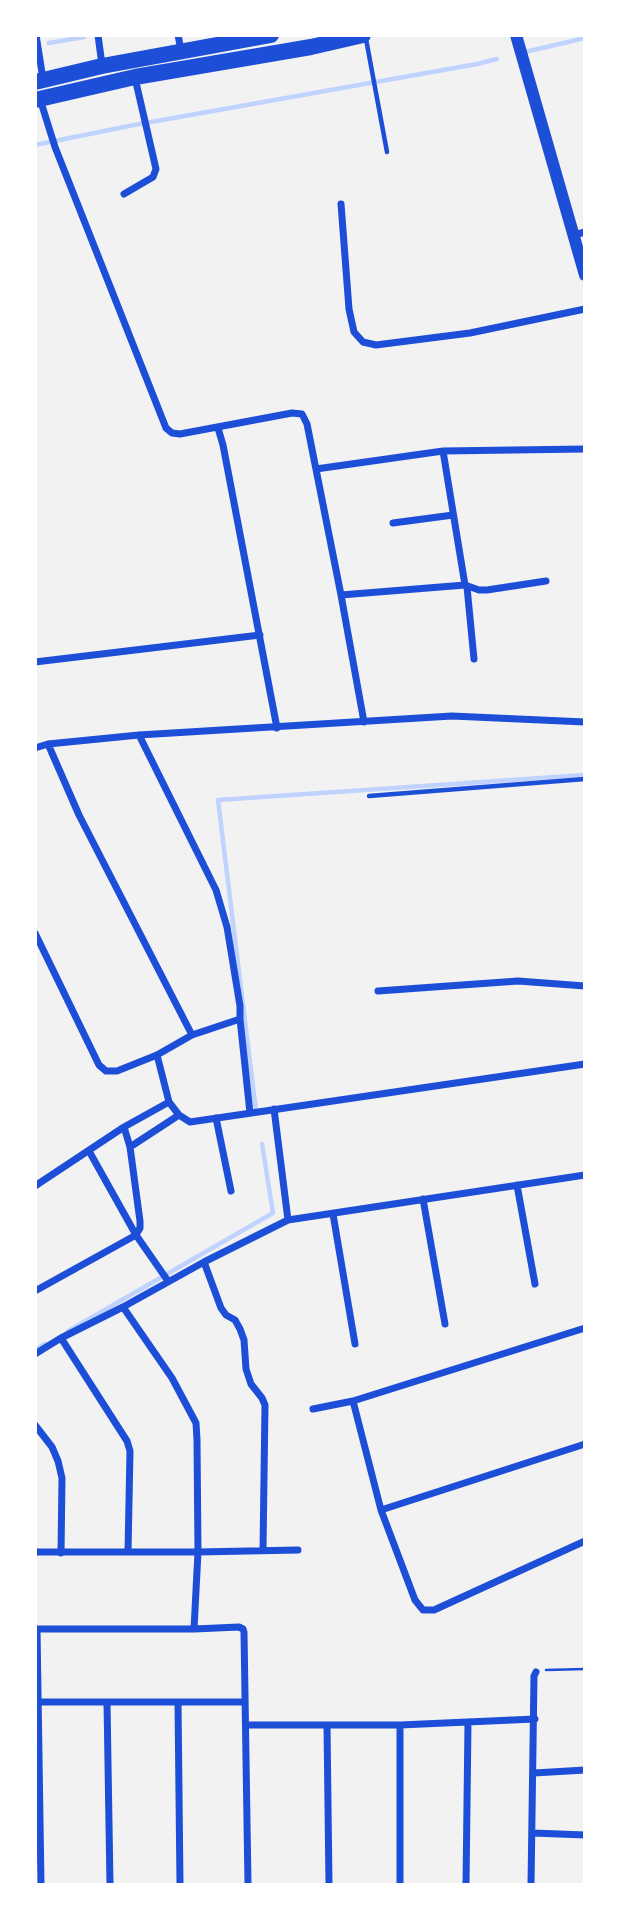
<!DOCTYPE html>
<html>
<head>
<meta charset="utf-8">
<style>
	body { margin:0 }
	#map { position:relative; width:620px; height:1920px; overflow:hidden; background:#f2f2f2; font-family:"Archivo Narrow",sans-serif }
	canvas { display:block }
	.frame { position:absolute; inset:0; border:37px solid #fff; pointer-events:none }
</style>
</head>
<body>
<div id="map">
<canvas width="620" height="1920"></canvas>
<div class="frame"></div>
</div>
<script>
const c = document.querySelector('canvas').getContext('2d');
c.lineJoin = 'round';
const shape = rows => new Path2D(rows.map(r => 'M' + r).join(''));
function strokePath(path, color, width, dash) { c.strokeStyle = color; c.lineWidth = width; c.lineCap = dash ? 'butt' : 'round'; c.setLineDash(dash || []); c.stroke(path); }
const stream = shape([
	[49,43,84,37],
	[525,52,585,38],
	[35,145,134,125,477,64,497,59],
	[256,1111,218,800,585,775],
	[68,1331,273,1213,262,1144],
	[35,1350,45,1344]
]);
const path = shape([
	[546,1670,585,1669]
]);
const service = shape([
	[366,39,387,152],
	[369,796,585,779]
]);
const minor = shape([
	[36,35,43,79],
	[98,35,102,65],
	[178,35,181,50],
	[40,99,55,147,166,428,172,433,180,434,292,413,302,414,307,424,341,595,364,722],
	[124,194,153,177,156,169,135,78],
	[341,204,349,309,354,332,363,342,376,345,470,333,585,309],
	[574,235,585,232],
	[218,428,223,445,277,728],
	[443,451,465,585,479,590,487,590,546,581],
	[316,469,443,451,585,449],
	[393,523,453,515],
	[467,587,474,659],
	[341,595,465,585],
	[35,662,260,635],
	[48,744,79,815,192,1035],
	[35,748,48,744,139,735,452,716,585,722],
	[35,933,99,1065,106,1071,117,1071,157,1055,192,1035,240,1019,240,1006,227,927,216,890,139,735],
	[378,991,518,981,585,986],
	[240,1019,250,1113],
	[157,1055,169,1102,179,1115,190,1122,585,1064],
	[274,1109,288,1220],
	[216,1118,231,1191],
	[130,1147,179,1115],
	[89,1151,136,1235,168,1281],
	[517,1185,535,1284],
	[35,1186,124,1127,169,1102],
	[423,1199,445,1324],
	[333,1214,355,1344],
	[204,1262,221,1308,226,1315,235,1320,240,1329,244,1340,246,1369,251,1384,262,1398,265,1405,263,1550],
	[35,1291,136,1235,140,1228,140,1221,130,1147,124,1127],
	[123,1307,172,1378,196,1423,197,1440,198,1552,194,1629],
	[61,1338,127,1441,130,1451,128,1552],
	[35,1354,61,1338,123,1307,204,1262,288,1220,585,1175],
	[353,1401,381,1510,415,1600,423,1610,434,1610,585,1541],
	[313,1409,353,1401,585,1328],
	[35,1425,52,1447,58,1461,62,1478,61,1553],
	[381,1510,585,1444],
	[35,1552,198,1552,298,1550],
	[35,1629,194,1629,239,1627,243,1629,244,1632,248,1885],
	[37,1629,41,1885],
	[36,1702,245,1702],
	[107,1702,110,1885],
	[178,1702,180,1885],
	[246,1725,400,1725,535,1719],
	[327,1725,329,1885],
	[400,1725,400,1885],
	[534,1773,585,1770],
	[533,1833,585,1835],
	[466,1885,468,1723],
	[531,1885,534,1676,536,1672]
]);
const tertiary = shape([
	[516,35,585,275]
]);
const primary = shape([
	[35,82,102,66,271,35],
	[35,100,135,77,311,47,363,35]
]);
strokePath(stream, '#bfd3fe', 4.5);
strokePath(path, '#1d4ed8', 2.5);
strokePath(service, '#1d4ed8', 4.5);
strokePath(minor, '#1d4ed8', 7);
strokePath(tertiary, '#1d4ed8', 12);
strokePath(primary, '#1d4ed8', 16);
</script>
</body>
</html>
